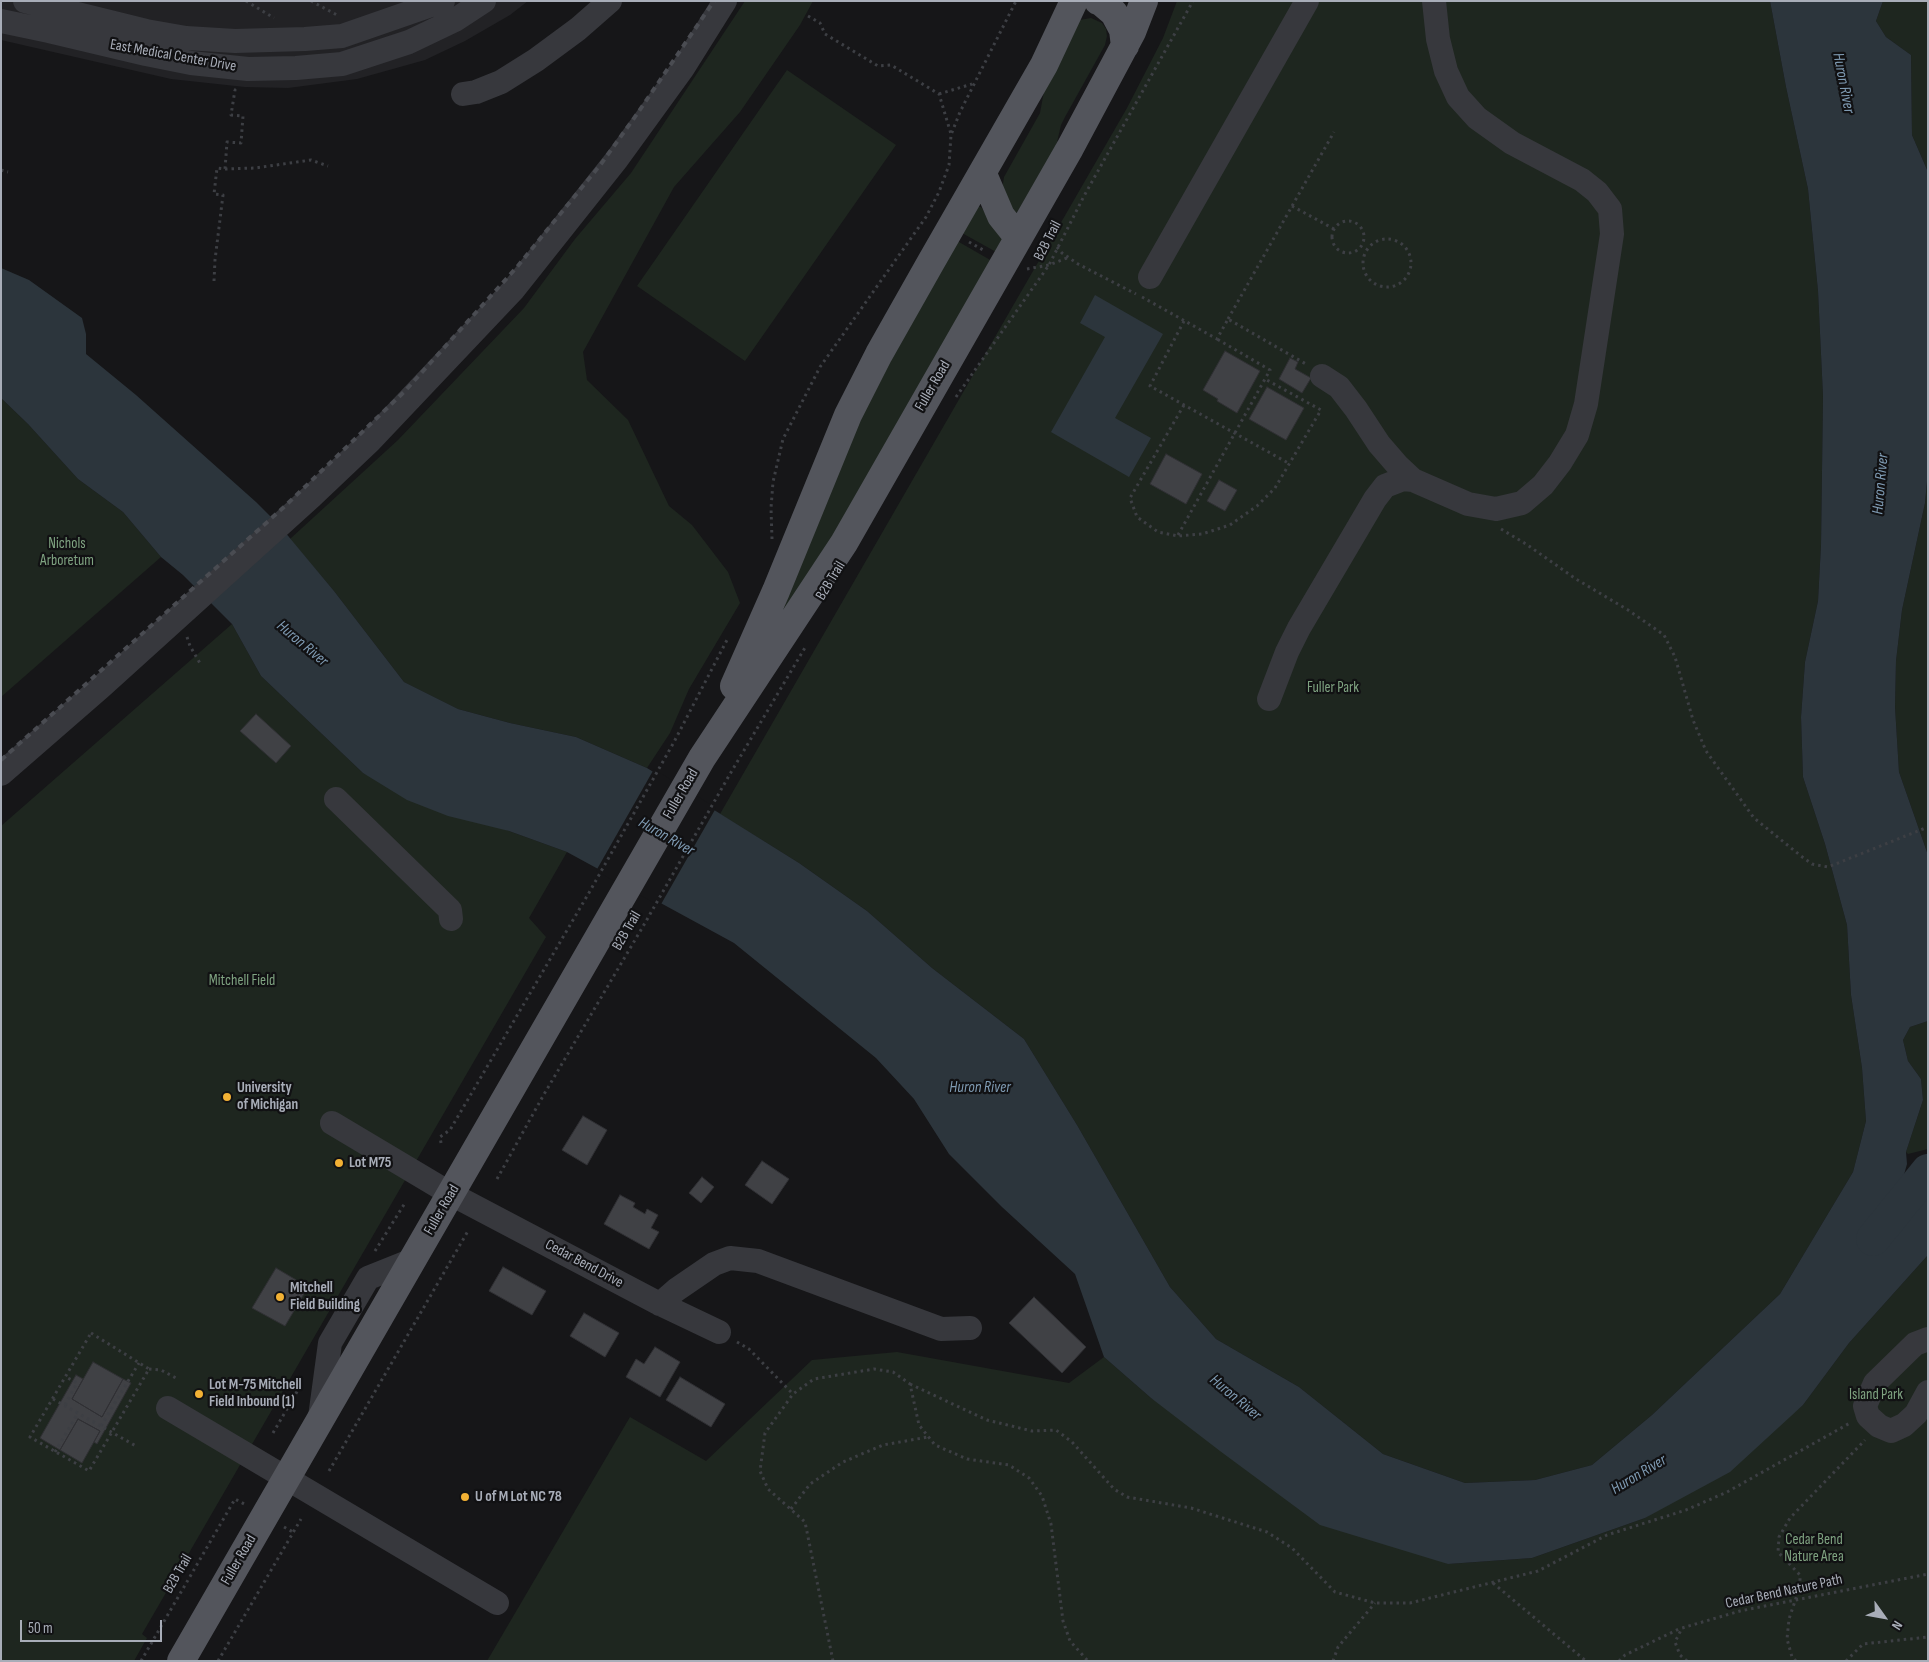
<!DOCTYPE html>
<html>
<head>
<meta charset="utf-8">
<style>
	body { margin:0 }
	#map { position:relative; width:1929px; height:1662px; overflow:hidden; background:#161618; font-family:"Sofia Sans Condensed",sans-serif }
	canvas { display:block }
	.frame { position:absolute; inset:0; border:2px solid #a8adb8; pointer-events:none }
	.north { position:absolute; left:1859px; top:1592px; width:50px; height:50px; -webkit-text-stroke:4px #111113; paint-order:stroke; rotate:122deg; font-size:14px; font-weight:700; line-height:20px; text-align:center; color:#a8adb8 }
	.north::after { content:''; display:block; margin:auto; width:18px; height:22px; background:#a8adb8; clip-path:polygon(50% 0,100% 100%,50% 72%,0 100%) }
	.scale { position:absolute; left:20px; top:1620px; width:142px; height:22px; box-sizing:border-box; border:2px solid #a8adb8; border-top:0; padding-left:6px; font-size:15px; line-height:18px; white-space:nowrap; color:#a8adb8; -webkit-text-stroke:4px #111113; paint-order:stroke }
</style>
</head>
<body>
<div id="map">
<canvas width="1929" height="1662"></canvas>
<div class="frame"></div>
<div class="north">N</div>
<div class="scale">50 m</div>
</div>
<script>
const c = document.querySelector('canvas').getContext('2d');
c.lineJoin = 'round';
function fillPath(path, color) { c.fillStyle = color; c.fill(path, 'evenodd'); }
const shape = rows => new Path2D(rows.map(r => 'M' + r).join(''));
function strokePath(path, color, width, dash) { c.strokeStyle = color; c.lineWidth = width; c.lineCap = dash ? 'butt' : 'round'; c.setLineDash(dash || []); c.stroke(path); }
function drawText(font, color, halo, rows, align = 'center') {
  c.font = font + ' "Sofia Sans Condensed",sans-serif'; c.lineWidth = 4.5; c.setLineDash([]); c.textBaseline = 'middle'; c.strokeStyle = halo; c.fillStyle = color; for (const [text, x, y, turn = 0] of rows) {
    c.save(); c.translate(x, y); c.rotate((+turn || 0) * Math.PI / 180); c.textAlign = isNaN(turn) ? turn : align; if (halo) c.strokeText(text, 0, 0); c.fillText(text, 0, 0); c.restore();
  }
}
const built = shape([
	[1,1,528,1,510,15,465,41,425,60,357,79,288,88,245,87,171,79,1,40]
]);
const green = shape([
	[745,1,813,1,800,25,740,112,674,187,583,352,587,380,628,420,669,506,692,525,728,572,740,603,689,689,670,733,647,768,576,737,510,723,458,709,404,682,334,591,290,539,398,440,524,308,575,239,631,173],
	[1177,1,1770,1,1786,87,1808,189,1818,291,1823,396,1821,545,1818,601,1805,662,1801,717,1803,777,1825,844,1847,925,1851,995,1862,1068,1866,1121,1853,1172,1780,1294,1652,1415,1592,1465,1535,1480,1465,1483,1383,1454,1299,1387,1216,1339,1170,1287,1077,1125,1024,1039,932,968,867,911,799,863,720,814,1127,108,1163,38],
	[1883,1,1928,1,1928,172,1912,135,1911,55,1886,37,1876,21],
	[1091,18,1102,23,1106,29,1107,36,1105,45,1065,117,1061,125,1055,151,1016,214,1014,213,1002,190,1004,177,1040,113,1045,86,1080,20],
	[787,70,896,145,745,361,637,286],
	[977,206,981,207,1004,239,998,253,962,233],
	[955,242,959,242,992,261,801,598,750,665,859,417],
	[1,398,28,424,78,479,123,512,161,557,1,697],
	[1928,471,1928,855,1899,772,1895,707,1896,661,1902,610,1925,503],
	[232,624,261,676,363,773,509,831,567,852,529,918,546,937,142,1634,147,1638,134,1661,1,1661,1,826],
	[1928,1021,1928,1149,1908,1154,1906,1152,1923,1100,1921,1079,1908,1061,1903,1040,1910,1027],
	[1928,1255,1928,1661,487,1661,630,1417,706,1461,812,1360,897,1352,1069,1383,1104,1357,1151,1398,1448,1564,1532,1558,1645,1518,1792,1414,1803,1405,1849,1343]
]);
const water = shape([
	[1770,1,1883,1,1876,21,1886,37,1911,55,1912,135,1928,172,1928,471,1925,503,1902,610,1896,661,1895,707,1899,772,1928,855,1928,1021,1910,1027,1903,1040,1908,1061,1921,1079,1923,1100,1906,1152,1907,1164,1895,1207,1912,1195,1920,1187,1928,1166,1928,1255,1849,1343,1803,1405,1730,1472,1645,1518,1532,1558,1448,1564,1320,1525,1220,1451,1151,1398,1104,1357,1075,1274,1002,1207,949,1154,914,1099,876,1058,734,943,567,852,509,831,448,816,407,800,363,773,261,676,232,624,183,575,161,557,123,512,78,479,28,424,1,398,1,268,29,280,82,318,86,334,86,354,136,395,256,502,279,525,334,591,404,682,458,709,510,723,576,737,647,768,799,863,867,911,932,968,1024,1039,1077,1125,1170,1287,1216,1339,1299,1387,1383,1454,1465,1483,1535,1480,1592,1465,1652,1415,1780,1294,1853,1172,1866,1121,1862,1068,1851,995,1847,925,1825,844,1803,777,1801,717,1805,662,1818,601,1821,545,1823,396,1818,291,1808,189,1786,87],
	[1095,295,1163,334,1115,418,1151,438,1129,477,1051,432,1105,337,1080,323]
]);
const pier = shape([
	[654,769,716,808,660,906,596,871]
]);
const river = shape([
	[1873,1239,1928,1171]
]);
const building = shape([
	[1225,351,1260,371,1237,413,1217,401,1218,399,1203,390,1225,351],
	[1290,358,1298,362,1295,369,1311,378,1302,393,1279,379,1290,358],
	[1267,387,1304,408,1286,440,1249,419,1267,387],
	[1166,454,1202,474,1186,504,1150,484,1166,454],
	[1219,480,1237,490,1225,511,1207,501,1219,480],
	[256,714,291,746,276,763,240,731,256,714],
	[583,1116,607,1130,587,1165,562,1150,583,1116],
	[762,1161,789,1179,772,1204,745,1185,762,1161],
	[702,1177,714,1187,701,1203,689,1193,702,1177],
	[620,1195,635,1203,633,1207,645,1214,647,1209,658,1215,651,1228,659,1232,649,1249,604,1224,620,1195],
	[503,1267,546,1291,532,1315,489,1291,503,1267],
	[276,1268,308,1287,285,1326,252,1308,276,1268],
	[1034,1297,1086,1347,1062,1373,1009,1323,1034,1297],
	[584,1313,619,1333,605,1357,570,1336,584,1313],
	[655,1347,680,1362,660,1397,626,1377,636,1359,644,1364,655,1347],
	[93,1362,123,1379,102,1417,72,1399,93,1362],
	[76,1375,83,1379,72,1399,102,1417,123,1379,131,1383,97,1444,94,1442,100,1431,78,1419,60,1450,40,1438,76,1375],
	[680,1377,725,1404,711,1427,666,1400,680,1377],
	[78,1419,100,1431,82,1463,60,1450,78,1419]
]);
const path = shape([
	[246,1,274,18],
	[311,1,337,15],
	[808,16,820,23,825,34,878,66,891,65,939,94,951,134],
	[939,94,972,84],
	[225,169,255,168,311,160,328,166],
	[1,170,8,172],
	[1292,206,1334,229],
	'1332 237a16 16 0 1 1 32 0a16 16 0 1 1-32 0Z',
	'1363 263a24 24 0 1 1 48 0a24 24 0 1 1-48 0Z',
	[969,242,985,251],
	[1057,247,1062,253,1078,264,1136,294],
	[1027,269,1049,265,1067,258],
	[214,281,215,260,223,195,214,194,217,168,225,169,227,142,241,143,243,116,231,115,235,90,232,89],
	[1142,297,1217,339,1228,319,1306,364],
	[1228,319,1334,132],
	[1184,321,1150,386,1290,464],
	[956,397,1049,265,1084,196,1193,1],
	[1184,405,1130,498,1137,517,1158,532,1178,536,1202,534,1230,525,1257,506,1275,488,1321,410,1265,379],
	[1501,529,1526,544,1576,579,1628,610,1664,635,1675,657,1693,720,1706,751,1754,818,1801,856,1812,864,1828,867,1928,827],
	[1178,535,1270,370,1217,339],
	[772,539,771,508,773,482,783,439,820,367,926,217,939,192,949,165,951,135,960,112,1016,1],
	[187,637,190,646,201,665],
	[441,1143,440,1137,450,1130,590,891,674,742,728,638],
	[497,1179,543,1096,645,923,730,774,806,646],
	[375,1251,405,1203],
	[91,1333,149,1369,89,1471,30,1437,91,1333],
	[737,1342,749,1349,793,1394],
	[149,1369,161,1370,176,1378],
	[910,1384,987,1420,1032,1431,1056,1430,1072,1442,1114,1489,1127,1497,1191,1508,1267,1532,1292,1548,1335,1592,1375,1603,1410,1603,1538,1571,1607,1535,1686,1510,1727,1492,1850,1423],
	[53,1399,136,1446],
	[65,1405,77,1383,66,1377],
	[101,1426,139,1363],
	[273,1433,302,1383],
	[55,1452,78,1413],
	[329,1471,468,1231],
	[791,1509,810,1484,843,1462,883,1445,928,1437],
	[284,1527,293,1532],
	[1493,1583,1586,1661],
	[141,1661,235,1499,246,1505],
	[218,1661,301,1519],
	[833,1661,805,1522,768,1489,760,1471,765,1433,793,1394,814,1379,874,1369,893,1372,910,1384,919,1425,935,1445,967,1459,1009,1465,1029,1478,1042,1496,1051,1524,1063,1621,1070,1641,1088,1661],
	[1333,1661,1338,1647,1375,1603],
	[1619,1661,1625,1655,1681,1628],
	[1687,1661,1680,1655,1675,1642,1682,1628,1740,1611,1928,1574],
	[1796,1661,1792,1657,1787,1639,1789,1619,1800,1586,1800,1575,1778,1552,1779,1537,1790,1518,1865,1440],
	[1846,1661,1863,1644,1928,1637]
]);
const minor = shape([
	[25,1,146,31,186,38,235,41,305,39,342,36,443,1],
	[1,21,49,31,146,54,191,63,248,69,296,68,342,64,409,42,455,20,484,1],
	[463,94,476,92,501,82,536,60,578,29,610,1],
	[1150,277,1307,1],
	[1322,376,1339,387,1356,409,1379,444,1398,466,1413,480],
	[1269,699,1287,652,1299,628,1375,499,1385,486,1403,479,1413,480,1468,504,1496,509,1522,503,1543,485,1560,463,1577,435,1586,404,1612,234,1610,209,1597,192,1582,180,1512,143,1477,118,1458,97,1446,71,1438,39,1434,1],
	[1,774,101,687,312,496,370,441,513,290,617,159,683,68,725,1],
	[336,799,450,910,451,919],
	[332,1123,451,1194,656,1302,719,1332],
	[660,1304,676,1290,714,1264,730,1258,758,1261,941,1329,970,1328],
	[1928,1339,1915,1344,1875,1383,1865,1406,1868,1416,1879,1426,1891,1431,1904,1425,1916,1414,1928,1392],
	[168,1408,497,1603],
	[320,1417,330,1343,368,1278,413,1260]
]);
const major = shape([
	[1098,1,1101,2,1114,13,1123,30,1125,46],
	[983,174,1001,216,1013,231,1019,235],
	[734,686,776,591,848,415,879,354,931,262,1044,65,1074,1],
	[181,1661,702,758,844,543,1070,148,1132,32,1144,1]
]);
const rail = shape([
	[1,760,284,507,405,391,517,267,601,164,637,114,714,1]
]);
const markers = [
	[227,1097,5,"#f2b134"],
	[339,1163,5,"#f2b134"],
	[280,1297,5,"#f2b134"],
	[199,1394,5,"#f2b134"],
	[465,1497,5,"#f2b134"]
];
const streetNames = [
	["East Medical Center Drive",173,56,10],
	["B2B Trail",1048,241,-63],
	["Fuller Road",933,386,-60],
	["B2B Trail",831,581,-59],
	["Fuller Road",681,794,-60],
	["B2B Trail",627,931,-60],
	["Fuller Road",442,1210,-60],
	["Cedar Bend Drive",584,1264,28],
	["Fuller Road",239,1560,-60],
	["B2B Trail",178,1574,-60],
	["Cedar Bend Nature Path",1784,1592,-12]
];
const parkNames = [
	["Nichols",67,544],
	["Arboretum",67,561],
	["Fuller Park",1333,688],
	["Mitchell Field",242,981],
	["Island Park",1876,1395],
	["Cedar Bend",1814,1540],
	["Nature Area",1814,1557]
];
const poiNames = [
	["University",237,1088],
	["of Michigan",237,1105],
	["Lot M75",349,1163],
	["Mitchell",290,1288],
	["Field Building",290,1305],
	["Lot M-75 Mitchell",209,1385],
	["Field Inbound (1)",209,1402],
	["U of M Lot NC 78",475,1497]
];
const waterNames = [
	["Huron River",1843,83,79],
	["Huron River",1881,484,-85],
	["Huron River",302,644,40],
	["Huron River",666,837,30],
	["Huron River",980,1088],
	["Huron River",1235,1398,40],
	["Huron River",1639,1475,-31]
];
fillPath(built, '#222225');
fillPath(green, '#1e261f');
fillPath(water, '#2c353c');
fillPath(pier, '#161618');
strokePath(river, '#2c353c', 34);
fillPath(building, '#404145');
strokePath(building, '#303034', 1);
strokePath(path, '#3d3f44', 3, [2.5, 4]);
strokePath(minor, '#37383d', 24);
strokePath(major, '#53555c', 28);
strokePath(rail, '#4a4c52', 4, [6, 5]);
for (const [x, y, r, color] of markers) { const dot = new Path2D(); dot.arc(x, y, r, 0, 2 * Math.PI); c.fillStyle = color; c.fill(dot); strokePath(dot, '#111113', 2); }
drawText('15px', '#a8adb8', '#111113', streetNames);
drawText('15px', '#7fa381', '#111113', parkNames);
drawText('bold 15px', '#a8adb8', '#111113', poiNames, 'left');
drawText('italic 16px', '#7f9bb3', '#111113', waterNames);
</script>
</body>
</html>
